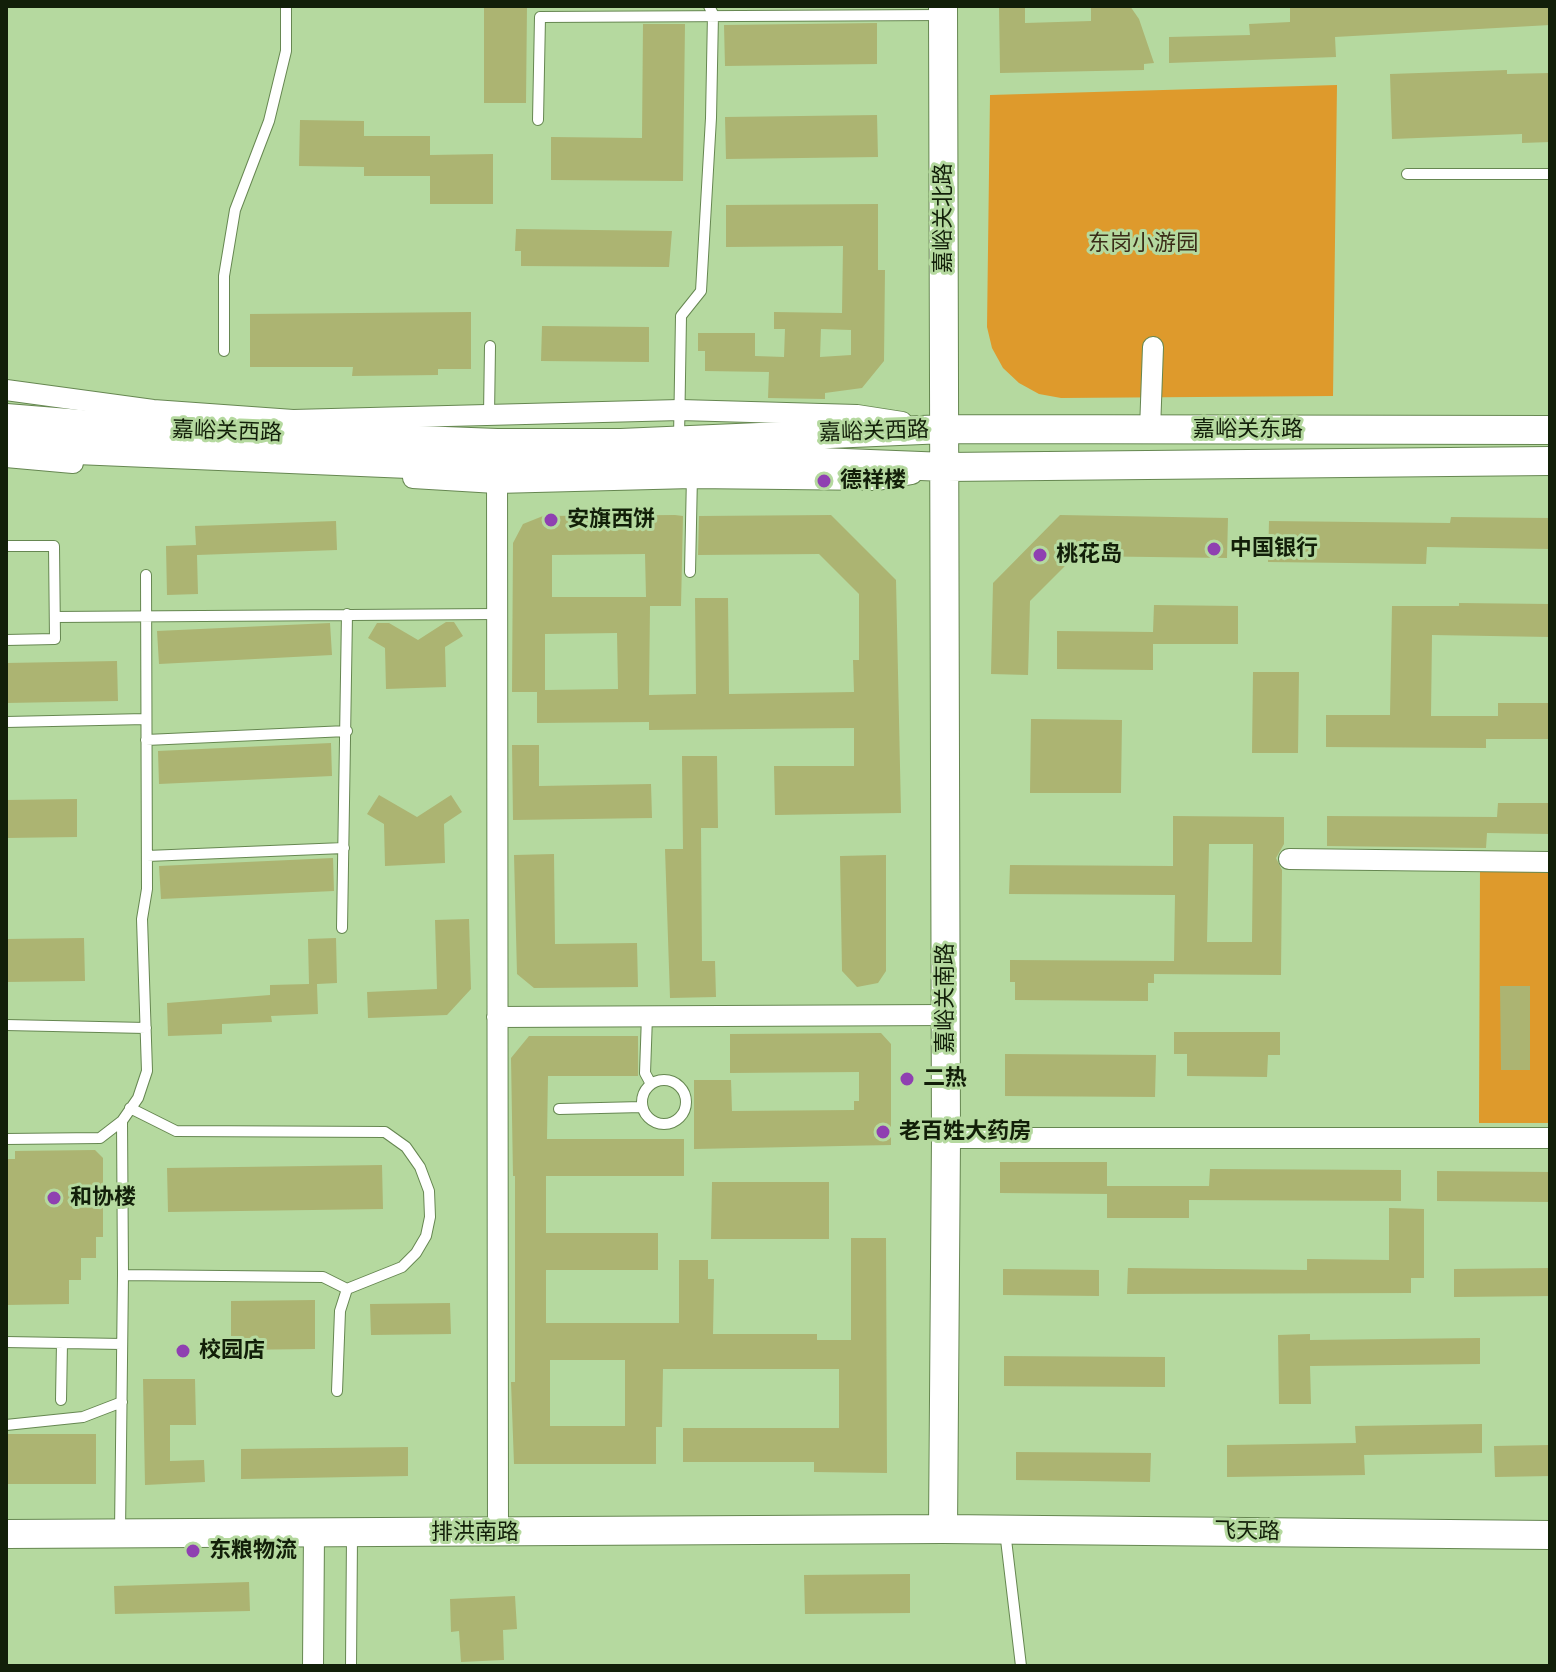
<!DOCTYPE html>
<html>
<head>
<meta charset="utf-8">
<style>
	body { margin:0 }
	#map { position:relative; width:1556px; height:1672px; overflow:hidden; background:#b5d99f; font-family:Helvetica,sans-serif }
	canvas { display:block }
	.frame { position:absolute; inset:0; border:8px solid #121f09; pointer-events:none }
</style>
</head>
<body>
<div id="map">
<canvas width="1556" height="1672"></canvas>
<div class="frame"></div>
</div>
<script>
const c = document.querySelector('canvas').getContext('2d');
c.lineJoin = 'round';
function fillPath(path, color) { c.fillStyle = color; c.fill(path, 'evenodd'); }
const shape = rows => new Path2D(rows.map(r => 'M' + r).join(''));
function strokePath(path, color, width, dash) { c.strokeStyle = color; c.lineWidth = width; c.lineCap = dash ? 'butt' : 'round'; c.setLineDash(dash || []); c.stroke(path); }
function drawText(font, color, halo, rows, align = 'center') {
  c.font = font + ' Helvetica,"Noto Sans SC",sans-serif'; c.lineWidth = 6; c.setLineDash([]); c.textBaseline = 'middle'; c.strokeStyle = halo; c.fillStyle = color; for (const [text, x, y, turn = 0] of rows) {
    c.save(); c.translate(x, y); c.rotate((+turn || 0) * Math.PI / 180); c.textAlign = isNaN(turn) ? turn : align; if (halo) c.strokeText(text, 0, 0); c.fillText(text, 0, 0); c.restore();
  }
}
const green = shape([
	[1337,85,1333,396,1061,398,1039,394,1019,383,1003,368,992,348,987,327,990,95],
	[1480,868,1550,868,1550,1123,1479,1123]
]);
const building = shape([
	[484,6,527,6,526,103,484,103],
	[999,6,1025,6,1025,23,1091,21,1091,6,1130,6,1139,19,1154,63,1144,64,1144,70,1000,73],
	[1290,6,1550,6,1550,25,1335,37,1336,57,1169,63,1169,37,1250,35,1249,24,1290,22],
	[877,23,877,64,725,66,724,25],
	[643,24,685,24,683,181,551,180,551,137,642,138],
	[1507,70,1507,74,1550,73,1550,142,1522,143,1522,134,1392,139,1390,74],
	[877,115,878,157,726,159,725,117],
	[300,120,364,121,364,136,430,136,430,155,493,154,493,204,430,204,430,176,364,176,364,167,299,166],
	[878,204,878,270,885,270,884,361,862,388,825,393,825,399,768,398,769,372,705,371,705,351,698,351,698,333,755,333,755,356,784,357,785,329,774,329,774,312,842,313,843,246,726,247,726,205],
	[821,329,851,330,851,355,820,357],
	[516,229,672,231,669,267,521,266,521,251,515,251],
	[471,312,471,369,438,369,438,375,352,376,353,367,250,367,250,314],
	[542,326,649,327,649,362,541,361],
	[831,515,896,580,901,813,775,815,774,766,854,766,854,728,649,730,649,722,537,723,537,692,512,692,513,543,523,524,543,516,675,515,683,516,681,606,650,606,649,695,696,694,695,598,728,598,729,694,854,692,853,660,859,660,859,594,819,554,698,555,699,516],
	[645,554,646,597,552,597,552,555],
	[617,633,618,689,545,690,545,634],
	[1060,515,1228,518,1227,558,1075,556,1030,601,1028,675,991,674,993,583],
	[1451,517,1550,518,1550,549,1427,547,1426,564,1268,562,1269,521,1450,523],
	[336,521,337,550,197,555,198,594,167,595,166,546,196,545,195,526],
	[1459,603,1550,604,1550,637,1432,635,1431,716,1498,716,1498,703,1550,703,1550,739,1486,739,1486,748,1326,747,1326,715,1390,715,1392,606,1459,606],
	[1154,605,1238,606,1238,644,1153,644,1153,670,1057,669,1057,631,1153,632],
	[446,622,454,622,463,636,445,647,446,687,386,689,385,648,368,638,377,623,389,623,418,640],
	[330,623,332,655,159,664,157,631],
	[117,661,118,701,6,703,6,663],
	[1253,672,1299,672,1298,753,1252,753],
	[1031,719,1122,720,1121,793,1030,793],
	[331,743,332,776,159,784,158,751],
	[512,745,539,745,539,786,651,784,652,818,513,820],
	[682,756,717,756,718,828,701,828,702,961,715,961,716,997,670,998,665,849,683,849],
	[379,795,417,817,451,795,462,812,444,824,445,863,385,866,384,824,367,814],
	[77,799,77,837,6,838,6,800],
	[1498,803,1550,803,1550,834,1487,833,1486,848,1327,846,1327,816,1497,817],
	[1173,816,1284,817,1284,844,1276,858,1282,870,1281,975,1154,974,1154,983,1148,983,1148,1001,1015,1000,1015,982,1010,982,1010,960,1174,961,1175,895,1009,894,1010,865,1173,866],
	[1209,844,1253,844,1252,942,1207,942],
	[554,854,555,944,637,943,638,987,534,988,517,974,514,855],
	[886,855,886,971,878,983,857,987,842,971,840,856],
	[333,858,334,891,161,899,159,866],
	[469,919,471,989,447,1015,368,1018,367,992,437,989,435,920],
	[84,938,85,981,6,982,6,939],
	[336,938,337,983,317,984,318,1014,271,1016,272,1022,222,1024,222,1034,168,1036,167,1003,270,995,270,985,309,984,308,939],
	[1500,986,1530,986,1530,1070,1501,1070],
	[1174,1032,1280,1032,1280,1055,1268,1055,1267,1077,1187,1076,1187,1054,1174,1054],
	[881,1033,891,1044,891,1145,694,1149,694,1080,731,1080,732,1111,854,1110,854,1101,859,1101,859,1072,730,1073,730,1034],
	[529,1036,638,1036,638,1076,548,1076,547,1139,684,1139,684,1176,546,1176,546,1233,658,1233,658,1270,546,1270,546,1323,679,1323,679,1260,708,1260,708,1279,714,1279,713,1334,817,1334,817,1340,851,1340,851,1238,886,1238,887,1473,814,1472,814,1462,683,1462,683,1428,839,1428,839,1369,663,1369,662,1427,656,1427,656,1464,514,1464,511,1382,515,1382,515,1176,513,1176,511,1058],
	[550,1360,625,1360,625,1426,550,1426],
	[1005,1054,1156,1055,1155,1097,1005,1096],
	[95,1150,103,1158,103,1237,96,1237,96,1258,81,1258,81,1280,69,1280,69,1304,6,1305,6,1159,15,1159,15,1151],
	[1000,1162,1107,1162,1107,1194,1000,1193],
	[382,1165,383,1209,168,1212,167,1168],
	[1210,1169,1401,1170,1401,1201,1189,1200,1189,1218,1107,1218,1107,1186,1209,1186],
	[1437,1171,1550,1172,1550,1202,1437,1201],
	[712,1182,829,1182,829,1239,711,1239],
	[1389,1208,1424,1209,1424,1278,1411,1278,1411,1293,1127,1294,1128,1268,1307,1270,1307,1259,1389,1260],
	[1550,1268,1550,1296,1454,1297,1454,1269],
	[1003,1269,1099,1270,1099,1296,1003,1295],
	[315,1300,315,1349,231,1350,231,1301],
	[450,1303,451,1334,371,1335,370,1304],
	[1310,1334,1310,1340,1480,1338,1480,1364,1310,1366,1311,1404,1279,1404,1278,1335],
	[1004,1356,1165,1357,1165,1387,1004,1386],
	[143,1379,195,1379,196,1425,170,1425,170,1461,204,1460,205,1482,145,1485],
	[1482,1424,1482,1453,1364,1455,1365,1475,1227,1477,1227,1445,1356,1443,1355,1426],
	[6,1434,96,1434,96,1484,6,1484],
	[1550,1445,1550,1476,1495,1477,1494,1446],
	[408,1447,408,1476,241,1479,241,1449],
	[1016,1452,1151,1453,1150,1482,1016,1480],
	[910,1574,910,1613,805,1614,804,1575],
	[249,1582,250,1611,115,1614,114,1586],
	[515,1596,517,1629,503,1630,504,1660,461,1662,459,1631,451,1632,450,1599]
]);
const lane = shape([
	[538,120,540,17,943,15],
	[1407,174,1550,174],
	[224,351,224,276,235,210,269,121,286,51,286,6],
	[489,415,490,346],
	[679,438,681,316,701,291,711,118,713,14,709,6],
	[6,546,54,546,55,639,6,640],
	[690,572,692,475],
	[55,617,497,614],
	[6,722,146,719],
	[146,740,347,731],
	[147,856,344,848],
	[342,928,347,614],
	[647,1016,645,1073,651,1084],
	[6,1025,146,1028],
	'642 1102a22 22 0 1 1 44 0a22 22 0 1 1-44 0Z',
	[559,1109,642,1107],
	[122,1121,123,1275,323,1277,347,1289,402,1267,416,1253,426,1236,430,1217,429,1191,420,1167,406,1147,385,1132,176,1131,130,1108],
	[6,1139,100,1138,122,1121,138,1098,147,1071,142,919,147,889,146,575],
	[6,1342,122,1344],
	[337,1391,340,1311,347,1289],
	[61,1400,62,1343],
	[6,1425,83,1417,122,1402],
	[1005,1531,1021,1666],
	[120,1532,123,1275],
	[351,1666,352,1536]
]);
const street = shape([
	[6,390,153,410,293,420,680,410,857,415,902,422],
	[1150,430,1153,347],
	[497,455,498,1533],
	[6,457,73,463],
	[413,478,496,483,692,478,878,480,912,474],
	[1289,859,1550,862],
	[497,1017,946,1015],
	[946,1138,1550,1138],
	[313,1666,314,1533]
]);
const secondary = shape([
	[6,418,154,430,497,443,621,443,945,429,1550,430],
	[6,441,53,449,432,465,631,465,692,457,946,467,1550,461],
	[943,1529,946,1138,943,6],
	[6,1534,943,1529,1550,1535]
]);
const markers = [
	[824,481,8,"#8f40b1"],
	[551,520,8,"#8f40b1"],
	[1214,549,8,"#8f40b1"],
	[1040,555,8,"#8f40b1"],
	[907,1079,8,"#8f40b1"],
	[883,1132,8,"#8f40b1"],
	[54,1198,8,"#8f40b1"],
	[183,1351,8,"#8f40b1"],
	[193,1551,8,"#8f40b1"]
];
const streetNames = [
	["嘉峪关北路",944,218,-90],
	["嘉峪关东路",1248,430],
	["嘉峪关西路",227,432,2],
	["嘉峪关西路",874,432,-2],
	["嘉峪关南路",946,998,-90],
	["飞天路",1247,1532,1],
	["排洪南路",475,1533]
];
const parkNames = [
	["东岗小游园",1143,244]
];
const poiNames = [
	["德祥楼",840,481],
	["安旗西饼",567,520],
	["中国银行",1230,549],
	["桃花岛",1056,555],
	["二热",923,1079],
	["老百姓大药房",899,1132],
	["和协楼",70,1198],
	["校园店",199,1351],
	["东粮物流",209,1551]
];
fillPath(green, '#de9a2c');
fillPath(building, '#acb472');
strokePath(lane, '#668751', 12);
strokePath(street, '#668751', 22);
strokePath(secondary, '#668751', 30);
strokePath(lane, '#fff', 10);
strokePath(street, '#fff', 20);
strokePath(secondary, '#fff', 28);
for (const [x, y, r, color] of markers) { const dot = new Path2D(); dot.arc(x, y, r, 0, 2 * Math.PI); c.fillStyle = color; c.fill(dot); strokePath(dot, '#b5d99f', 3); }
drawText('22px', '#121f09', '#b5d99f', streetNames);
drawText('22px', '#3a2c18', '#b5d99f', parkNames);
drawText('bold 22px', '#121f09', '#b5d99f', poiNames, 'left');
</script>
</body>
</html>
